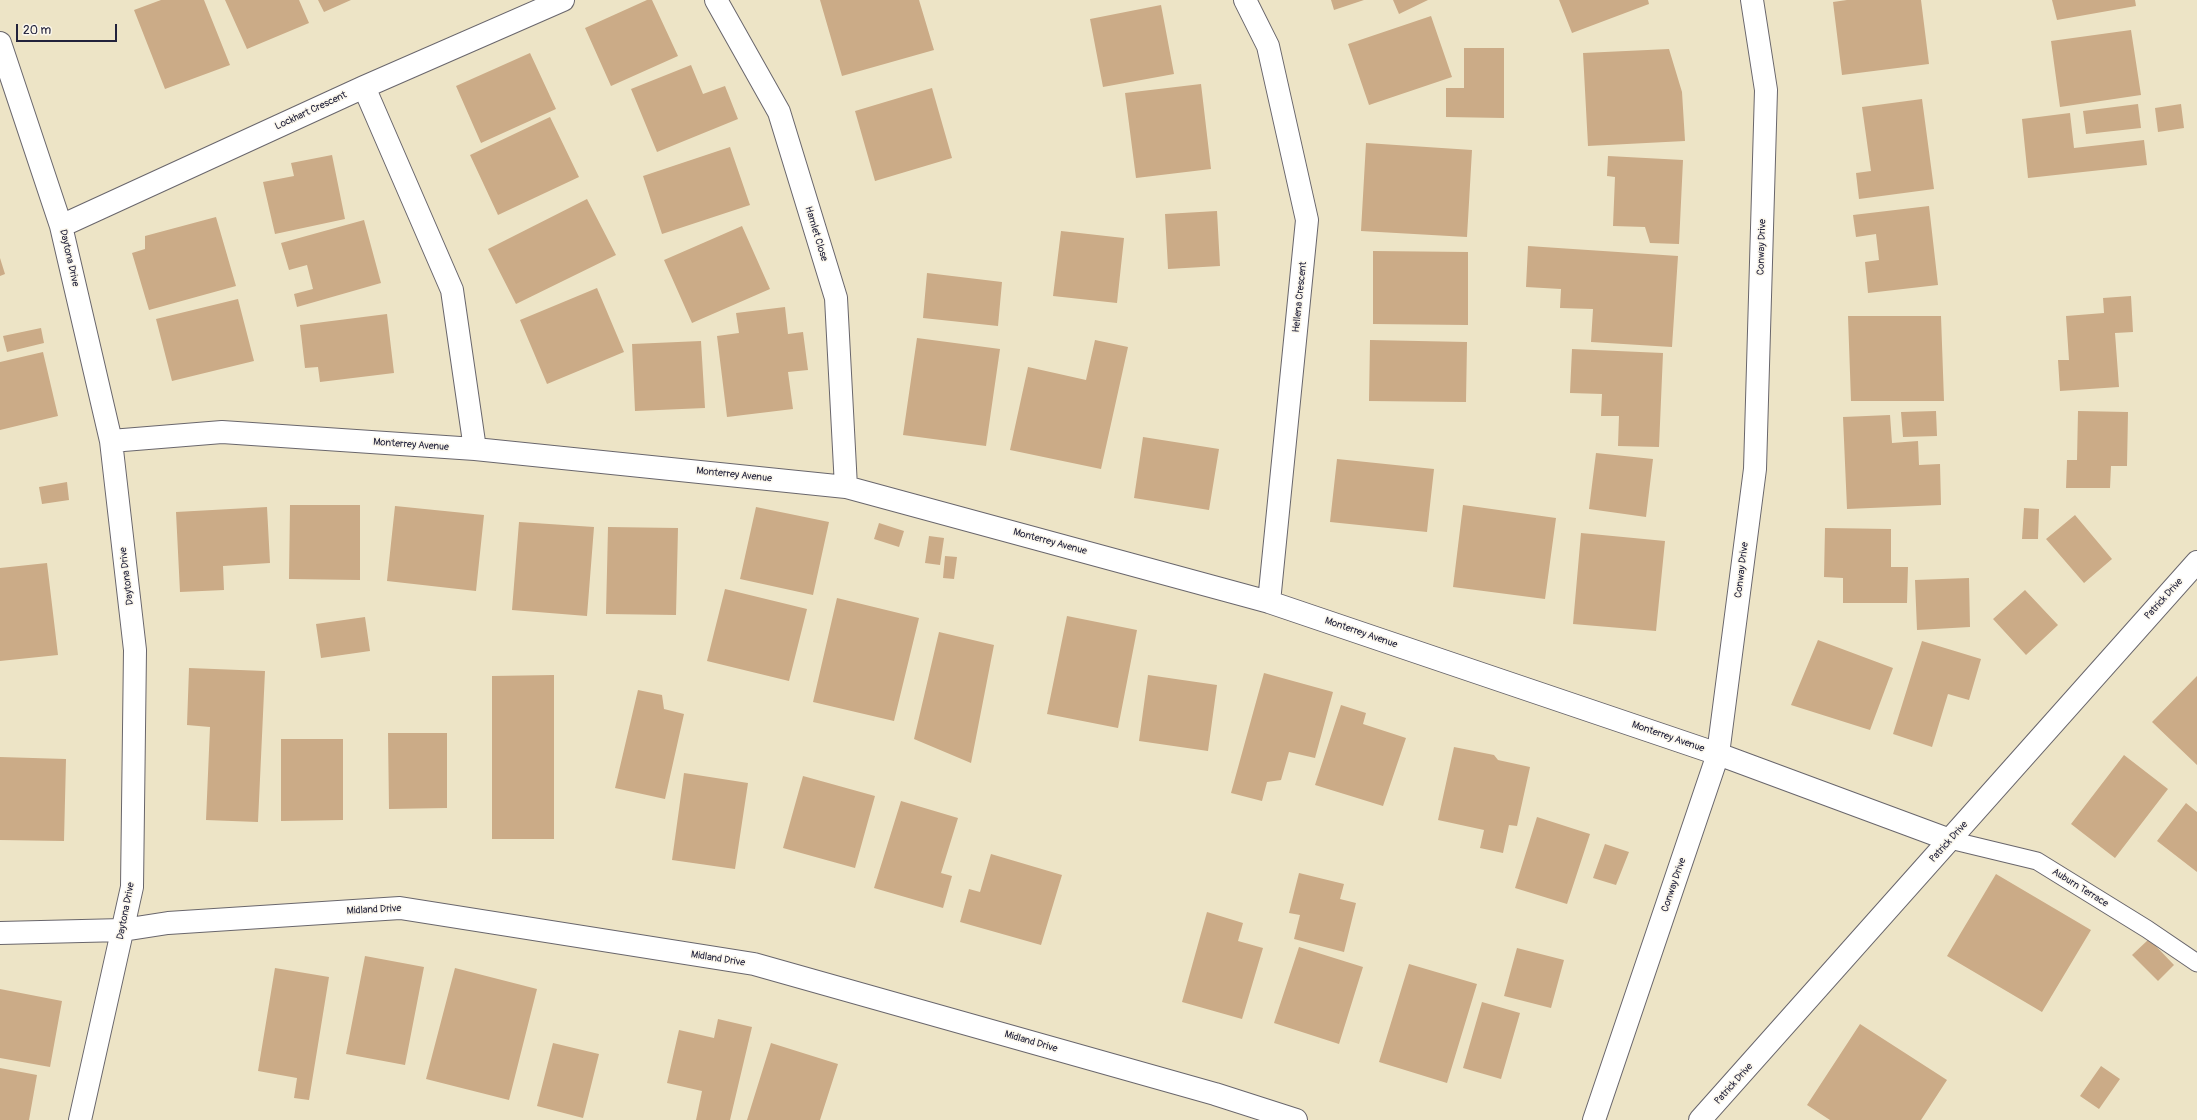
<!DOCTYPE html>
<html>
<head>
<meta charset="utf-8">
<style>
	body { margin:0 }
	#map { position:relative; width:2197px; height:1120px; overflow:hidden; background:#ede4c6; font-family:Pangolin,sans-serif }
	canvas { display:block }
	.scale { position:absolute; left:16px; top:24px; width:101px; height:18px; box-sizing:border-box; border:2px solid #22223b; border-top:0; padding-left:5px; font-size:12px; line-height:14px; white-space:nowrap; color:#22223b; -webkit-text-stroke:3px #fbf7ec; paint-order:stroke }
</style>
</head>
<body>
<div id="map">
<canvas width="2197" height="1120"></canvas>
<div class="scale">20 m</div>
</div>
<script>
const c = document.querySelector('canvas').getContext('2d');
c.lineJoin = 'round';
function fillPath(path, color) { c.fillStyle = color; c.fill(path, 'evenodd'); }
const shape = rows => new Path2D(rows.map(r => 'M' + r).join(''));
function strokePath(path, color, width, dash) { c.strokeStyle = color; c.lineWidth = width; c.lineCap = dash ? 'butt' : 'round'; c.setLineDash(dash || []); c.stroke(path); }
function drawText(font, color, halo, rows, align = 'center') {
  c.font = font + ' Pangolin,sans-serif'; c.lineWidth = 3; c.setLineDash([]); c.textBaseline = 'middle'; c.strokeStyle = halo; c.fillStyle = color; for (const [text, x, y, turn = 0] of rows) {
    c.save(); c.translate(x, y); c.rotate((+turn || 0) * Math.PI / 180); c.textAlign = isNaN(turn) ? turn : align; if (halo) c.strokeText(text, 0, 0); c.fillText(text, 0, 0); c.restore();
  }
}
const building = shape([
	[161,0,204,0,230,65,165,89,134,10],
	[225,0,299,0,309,23,247,49],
	[318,0,351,0,324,12],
	[647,0,652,0,678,56,611,86,585,28],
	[820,0,919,0,934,50,842,76],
	[1331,0,1364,0,1334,10],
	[1393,0,1428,0,1399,14],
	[1559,0,1648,0,1649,4,1572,33],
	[1847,0,1921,0,1929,64,1842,75,1833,2],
	[2052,0,2135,0,2136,6,2057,20],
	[1161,5,1174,74,1103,87,1090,19],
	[1431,16,1452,77,1369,105,1348,44],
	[2131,30,2141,95,2060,107,2051,41],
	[1464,48,1504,48,1504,118,1446,117,1446,88,1464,88],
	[1669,49,1682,92,1685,141,1588,146,1583,53],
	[530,53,556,109,481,143,456,86],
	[691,65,703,94,725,86,738,119,657,152,631,89],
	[1201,84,1211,169,1136,178,1125,93],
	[932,88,952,158,875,181,855,111],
	[1922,99,1934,189,1859,199,1856,173,1871,171,1862,107],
	[2138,104,2141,128,2086,134,2083,111],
	[2181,104,2184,128,2158,132,2155,108],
	[2070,113,2074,148,2144,140,2147,165,2028,178,2022,119],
	[550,117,579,177,498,215,470,155],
	[1366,143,1472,150,1467,237,1361,231],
	[730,147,750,205,662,234,643,176],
	[332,155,345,219,275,234,263,182,294,176,291,163],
	[1608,156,1683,160,1679,244,1650,243,1645,227,1613,226,1615,177,1607,176],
	[587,199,616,255,516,304,488,249],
	[1929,206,1938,285,1868,293,1865,262,1879,260,1876,234,1856,237,1853,215],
	[1217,211,1220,266,1168,269,1165,214],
	[216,217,236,286,149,310,132,253,145,249,145,236],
	[364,220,381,283,297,307,294,294,313,289,307,265,289,270,281,243],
	[742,226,770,289,692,323,664,260],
	[1061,231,1124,238,1117,303,1053,296],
	[1528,246,1678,256,1672,347,1591,342,1593,309,1560,308,1561,289,1526,287],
	[1373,251,1468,252,1468,325,1373,324],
	[0,258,5,274,0,276],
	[927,273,1002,282,998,326,923,318],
	[597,288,624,352,547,384,520,320],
	[2131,296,2133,332,2115,333,2119,387,2060,391,2058,360,2069,360,2066,316,2104,313,2103,298],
	[238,299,254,361,172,381,156,319],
	[785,307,788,334,803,332,808,370,788,372,793,409,727,417,717,336,739,333,736,313],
	[387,314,394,373,320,382,318,367,305,368,300,325],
	[1848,316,1941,316,1944,401,1851,401],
	[41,328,44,343,7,352,3,336],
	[917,338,1000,349,986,446,903,435],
	[1095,340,1128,347,1101,469,1010,450,1028,367,1086,380],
	[1370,340,1467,342,1466,402,1369,401],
	[701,341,705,408,635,411,632,344],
	[1572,349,1663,353,1659,447,1618,446,1619,416,1601,416,1602,394,1570,393],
	[43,352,58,416,0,430,0,362],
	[1936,411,1937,436,1903,437,1901,412],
	[2078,411,2128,412,2127,466,2111,466,2110,488,2066,488,2067,460,2077,460],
	[1890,415,1892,443,1918,441,1919,465,1940,464,1941,505,1847,509,1843,417],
	[1143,437,1219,449,1209,510,1134,498],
	[1596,453,1653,459,1646,517,1589,509],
	[1337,459,1434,469,1427,532,1330,522],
	[67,482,69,500,42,504,39,487],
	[290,505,360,505,360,580,289,579],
	[1463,505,1556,518,1545,599,1453,587],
	[395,506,484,515,476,591,387,581],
	[267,507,270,563,223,566,224,590,180,592,176,512],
	[756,507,829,522,813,595,740,579],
	[2024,508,2039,509,2038,539,2022,539],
	[2075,515,2112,559,2084,583,2046,539],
	[519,522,594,527,587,616,512,610],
	[879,523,904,531,899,547,874,539],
	[608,527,678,528,676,615,606,614],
	[1825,528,1891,529,1891,567,1908,567,1907,603,1843,603,1843,578,1824,577],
	[1581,533,1665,541,1656,631,1573,624],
	[929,536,944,538,940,565,925,563],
	[945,556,957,557,954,579,943,578],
	[47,563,58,655,0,661,0,568],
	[1969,578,1970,627,1917,630,1915,580],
	[725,589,807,609,789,681,707,661],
	[2025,590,2058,625,2026,655,1993,619],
	[837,598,919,618,894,721,813,702],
	[1067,616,1137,630,1118,728,1047,714],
	[365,617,370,651,321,658,316,624],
	[939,632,994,645,971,763,914,739],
	[1818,640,1893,668,1870,730,1791,705],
	[1922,641,1981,659,1969,700,1948,694,1932,747,1893,734],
	[189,668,265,671,258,822,206,820,210,727,187,725],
	[1264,673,1333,692,1315,758,1289,752,1281,780,1267,782,1262,801,1231,793],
	[554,675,554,839,492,839,492,676],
	[1148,675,1217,685,1208,751,1139,741],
	[2197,676,2197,765,2152,722],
	[638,690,662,695,664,709,684,714,665,799,615,788],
	[1341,705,1366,713,1363,724,1406,738,1383,806,1315,785],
	[388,733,447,733,447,808,389,809],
	[281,739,343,739,343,820,281,821],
	[1454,747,1494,755,1498,760,1530,767,1517,826,1509,825,1503,853,1480,848,1484,830,1438,820],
	[2124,755,2168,789,2115,858,2071,824],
	[0,757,66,759,64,841,0,840],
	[684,773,748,783,735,869,672,860],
	[803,776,875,796,855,868,783,848],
	[901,801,958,818,941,873,952,876,943,908,874,888],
	[2186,803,2197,812,2197,872,2157,841],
	[1537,817,1590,834,1567,904,1515,888],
	[1605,844,1629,852,1616,885,1593,878],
	[991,854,1062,875,1041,945,960,922,969,889,980,892],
	[1299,873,1344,884,1340,899,1356,903,1344,952,1294,939,1300,915,1289,913],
	[1996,874,2091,930,2042,1012,1947,956],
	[1207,912,1243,923,1238,941,1263,948,1242,1019,1182,1002],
	[2149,939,2174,965,2158,981,2132,955],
	[1299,947,1363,967,1339,1044,1274,1023],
	[1517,948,1564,960,1551,1008,1504,996],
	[365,956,424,967,405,1065,346,1054],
	[1409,964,1477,984,1447,1083,1379,1062],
	[275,968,329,977,309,1100,294,1098,297,1078,258,1071],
	[455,968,537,989,509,1100,426,1079],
	[0,989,62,1001,50,1067,0,1058],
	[1482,1002,1520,1013,1501,1079,1463,1068],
	[718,1019,752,1027,730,1120,696,1120,702,1091,667,1083,679,1030,714,1038],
	[1860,1024,1947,1080,1921,1120,1830,1120,1807,1105],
	[553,1043,599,1054,583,1118,537,1106],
	[771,1043,838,1064,820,1120,747,1120],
	[2101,1066,2120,1079,2099,1109,2080,1096],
	[0,1068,37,1075,29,1120,0,1120]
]);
const service = shape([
	[1950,840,2037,861,2147,929,2197,963]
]);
const minor = shape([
	[716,0,779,112,836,298,846,487],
	[1245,0,1268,46,1307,220,1269,602],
	[0,43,61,226,111,441,135,650,132,887,80,1120],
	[364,87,452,290,475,449],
	[61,226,364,87,563,0],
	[111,441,222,432,475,449,846,487,1269,602,1718,754,1950,840],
	[0,933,123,930,168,923,400,908,754,964,1215,1094,1296,1120],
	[1594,1120,1718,754,1755,469,1766,90,1752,0],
	[1700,1120,2197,562]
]);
const streetNames = [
	["Lockhart Crescent",311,111,-25],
	["Hamlet Close",816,234,73],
	["Conway Drive",1762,247,-88],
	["Daytona Drive",69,258,77],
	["Hellena Crescent",1300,297,-84],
	["Monterrey Avenue",411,445,4],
	["Monterrey Avenue",734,475,6],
	["Monterrey Avenue",1050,542,15],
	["Conway Drive",1742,570,-83],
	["Daytona Drive",127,576,-97],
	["Patrick Drive",2164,599,-48],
	["Monterrey Avenue",1361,633,19],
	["Monterrey Avenue",1668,737,19],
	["Patrick Drive",1949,842,-48],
	["Conway Drive",1674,885,-71],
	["Auburn Terrace",2080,888,32],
	["Midland Drive",374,910,-3],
	["Daytona Drive",126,911,-79],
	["Midland Drive",718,959,9],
	["Midland Drive",1031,1042,16],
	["Patrick Drive",1734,1084,-48]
];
fillPath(building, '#cbab87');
strokePath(service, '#69666c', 19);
strokePath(minor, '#69666c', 24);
strokePath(service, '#fff', 17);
strokePath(minor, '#fff', 22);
drawText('10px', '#22223b', '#fbf7ec', streetNames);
</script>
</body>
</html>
